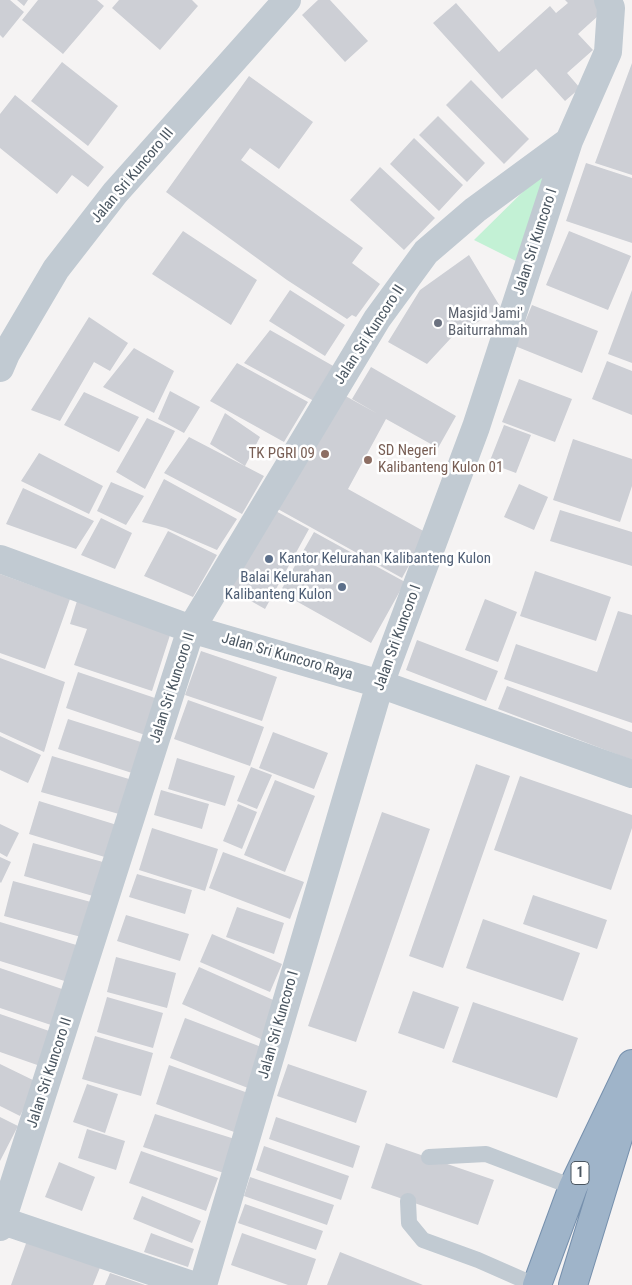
<!DOCTYPE html>
<html>
<head>
<meta charset="utf-8">
<style>
	body { margin:0 }
	canvas { display:block; background:#f5f3f3 }
</style>
</head>
<body>
<canvas width="632" height="1285"></canvas>
<script>
const c = document.querySelector('canvas').getContext('2d');
c.lineJoin = 'round';
function fillPath(path, color) { c.fillStyle = color; c.fill(path, 'evenodd'); }
const shape = rows => new Path2D(rows.map(r => 'M' + r).join(''));
function strokePath(path, color, width, dash) { c.strokeStyle = color; c.lineWidth = width; c.lineCap = dash ? 'butt' : 'round'; c.setLineDash(dash || []); c.stroke(path); }
function drawText(font, color, halo, rows, align = 'center') {
  c.font = font + ' "Roboto Condensed",sans-serif'; c.lineWidth = 5; c.setLineDash([]); c.textBaseline = 'middle'; c.strokeStyle = halo; c.fillStyle = color; for (const [text, x, y, turn = 0] of rows) {
    c.save(); c.translate(x, y); c.rotate((+turn || 0) * Math.PI / 180); c.textAlign = isNaN(turn) ? turn : align; if (halo) c.strokeText(text, 0, 0); c.fillText(text, 0, 0); c.restore();
  }
}
const green = shape([
	[547,168,518,262,474,240]
]);
const building = shape([
	[0,0,10,0,24,12,3,38,0,35],
	[17,0,28,0,24,6],
	[38,0,97,0,104,6,63,54,22,20],
	[119,0,192,0,198,6,160,50,112,8],
	[318,0,330,0,368,41,345,62,302,15],
	[565,0,604,0,609,6,578,34,593,50,567,73,580,88,565,101,536,69,502,99,433,23,456,3,499,52,550,6,556,13,568,3],
	[62,62,118,106,88,146,31,101],
	[632,63,632,175,595,163],
	[249,76,313,122,279,169,250,148,241,160,363,248,352,263,380,284,356,317,352,315,347,319,287,280,166,192],
	[471,80,529,139,504,164,446,105],
	[15,95,104,167,88,187,72,175,57,194,0,148,0,114],
	[438,116,485,163,467,182,419,135],
	[414,138,463,185,439,211,390,164],
	[586,163,632,178,632,243,566,221],
	[380,167,435,218,404,250,350,200],
	[183,231,257,280,231,325,152,274],
	[569,231,631,256,608,310,546,285],
	[469,255,501,308,451,338,427,364,388,342,420,290],
	[290,290,345,325,325,356,269,321],
	[632,290,632,363,608,354],
	[532,305,598,331,582,373,515,346],
	[89,317,128,343,110,371,94,362,60,421,31,410],
	[270,330,335,367,314,401,244,363],
	[134,348,174,371,154,413,103,387],
	[607,361,632,371,632,415,592,399],
	[237,363,308,402,284,442,210,401],
	[371,367,456,416,438,448,386,419,348,489,427,533,402,578,276,508,340,393,378,414,352,399],
	[519,379,572,399,555,442,502,422],
	[170,391,200,407,184,433,158,419],
	[84,392,139,417,119,452,64,425],
	[225,413,260,437,245,466,210,444],
	[147,418,175,431,145,489,116,472],
	[504,425,531,435,516,473,489,463],
	[189,437,264,476,242,514,164,473],
	[573,439,632,459,632,486,620,522,553,500],
	[39,453,103,486,89,514,21,481],
	[164,479,237,519,217,550,166,528,142,522],
	[111,482,144,496,126,525,97,511],
	[519,484,548,497,534,530,504,517],
	[23,488,94,521,76,549,6,524],
	[272,509,309,529,265,609,228,588],
	[560,510,632,532,632,566,550,541],
	[101,518,132,533,115,569,81,555],
	[168,531,217,555,193,597,144,576],
	[314,532,405,582,371,643,280,592],
	[535,571,611,597,596,641,520,616],
	[0,574,70,599,45,669,0,653],
	[485,599,517,612,498,662,465,650],
	[77,601,171,632,152,691,74,665,87,629,70,624],
	[618,611,632,615,632,723,504,679,516,644,597,672],
	[417,640,498,671,486,701,406,670],
	[201,651,277,677,262,721,185,695],
	[0,658,65,682,44,752,0,732],
	[78,672,158,699,145,735,66,708],
	[507,686,632,732,632,760,498,709],
	[188,700,264,727,250,766,174,739],
	[68,719,141,742,132,773,58,749],
	[273,732,328,753,314,789,259,768],
	[0,736,41,755,28,783,0,770],
	[52,756,129,779,119,814,41,792],
	[177,758,235,776,225,806,168,789],
	[476,764,510,776,443,968,409,956],
	[251,767,272,775,257,809,237,801],
	[520,776,632,815,632,828,611,890,494,850],
	[275,780,315,796,285,872,244,855],
	[161,790,209,804,202,829,154,815],
	[39,801,117,825,108,858,29,834],
	[238,804,257,812,242,849,223,841],
	[382,812,430,829,356,1042,308,1026],
	[0,824,19,833,7,857,0,853],
	[152,828,218,849,205,891,139,870],
	[33,843,103,862,93,896,24,876],
	[223,852,304,882,290,919,209,888],
	[0,857,11,862,1,883,0,882],
	[137,874,192,890,185,914,129,897],
	[13,881,91,902,81,937,4,916],
	[533,895,607,920,597,949,523,924],
	[237,907,284,923,274,954,226,937],
	[126,915,189,934,180,961,117,941],
	[483,919,580,953,563,1001,466,968],
	[0,922,83,947,71,983,0,961],
	[212,934,282,964,270,992,200,962],
	[116,957,176,973,167,1008,107,992],
	[199,967,280,1003,263,1040,182,1004],
	[0,968,65,990,54,1026,0,1008],
	[413,991,459,1007,444,1049,398,1033],
	[107,997,163,1013,153,1048,97,1032],
	[473,1002,578,1038,557,1098,452,1062],
	[0,1014,55,1033,43,1067,0,1052],
	[185,1018,264,1048,248,1088,170,1058],
	[95,1036,153,1053,141,1096,82,1079],
	[0,1064,37,1082,20,1116,0,1106],
	[288,1064,367,1091,356,1123,277,1096],
	[169,1065,251,1094,237,1133,156,1104],
	[87,1084,118,1094,105,1133,73,1122],
	[155,1114,238,1140,227,1174,143,1147],
	[0,1117,18,1126,0,1161],
	[276,1117,360,1146,353,1168,269,1139],
	[87,1129,125,1141,116,1170,78,1158],
	[386,1143,494,1180,478,1225,371,1188],
	[264,1146,349,1176,341,1200,256,1170],
	[141,1151,218,1178,206,1211,129,1183],
	[59,1162,95,1177,82,1211,45,1197],
	[250,1177,334,1205,327,1225,244,1196],
	[142,1196,201,1221,192,1243,133,1219],
	[245,1204,323,1231,316,1250,238,1223],
	[151,1233,194,1249,188,1267,144,1252],
	[242,1233,316,1259,307,1285,288,1285,231,1265],
	[28,1238,101,1265,93,1285,11,1285],
	[340,1252,423,1285,327,1285],
	[110,1273,145,1285,105,1285]
]);
const service = shape([
	[429,1157,486,1154,573,1187],
	[408,1201,409,1223,423,1240,478,1260,535,1285]
]);
const minor = shape([
	[0,368,6,354,56,269,115,193,287,0],
	[0,559,191,629,380,684,632,774],
	[3,1221,192,1285],
	[0,1227,191,629,377,319,426,252,475,210,569,141],
	[203,1285,380,684,476,427,569,141,608,52,611,8,608,0]
]);
const trunk = shape([
	[537,1285,573,1187,632,1064],
	[573,1285,629,1102]
]);
const markers = [
	[438,323,5,"#6b7280"],
	[325,454,5,"#8d6e63"],
	[368,460,5,"#8d6e63"],
	[269,559,5,"#5c6f8a"],
	[342,587,5,"#5c6f8a"]
];
const shields = [
	[580,1173,18]
];
const shieldNames = [
	["1",580,1173]
];
const streetNames = [
	["Jalan Sri Kuncoro III",133,176,-50],
	["Jalan Sri Kuncoro I",536,242,-72],
	["Jalan Sri Kuncoro II",370,335,-57],
	["Jalan Sri Kuncoro I",398,638,-70],
	["Jalan Sri Kuncoro Raya",287,657,16],
	["Jalan Sri Kuncoro II",173,688,-72],
	["Jalan Sri Kuncoro I",279,1025,-74],
	["Jalan Sri Kuncoro II",50,1073,-72]
];
const worshipNames = [
	["Masjid Jami'",448,314],
	["Baiturrahmah",448,331]
];
const educationNames = [
	["SD Negeri",378,451],
	["Kalibanteng Kulon 01",378,468],
	["TK PGRI 09",315,454,"right"]
];
const serviceNames = [
	["Kantor Kelurahan Kalibanteng Kulon",279,559],
	["Balai Kelurahan",332,578,"right"],
	["Kalibanteng Kulon",332,595,"right"]
];
fillPath(green, '#c3f1d5');
fillPath(building, '#cdcfd5');
strokePath(trunk, '#7690ad', 30);
strokePath(service, '#c1cad2', 16);
strokePath(minor, '#c1cad2', 28);
strokePath(trunk, '#9fb4c9', 28);
for (const [x, y, r, color] of markers) { const dot = new Path2D(); dot.arc(x, y, r, 0, 2 * Math.PI); c.fillStyle = color; c.fill(dot); strokePath(dot, '#fff', 2); }
for (const [x, y, w] of shields) { const box = new Path2D(); box.roundRect(x - w / 2, y - 11.5, w, 23, 4); c.fillStyle = '#fff'; c.fill(box); strokePath(box, '#4a5661', 1); }
drawText('bold 14px', '#4a5661', null, shieldNames);
drawText('15px', '#4a5661', '#fff', streetNames);
drawText('15px', '#5b616d', '#fff', worshipNames, 'left');
drawText('15px', '#785e54', '#fff', educationNames, 'left');
drawText('15px', '#4e5e75', '#fff', serviceNames, 'left');
</script>
</body>
</html>
